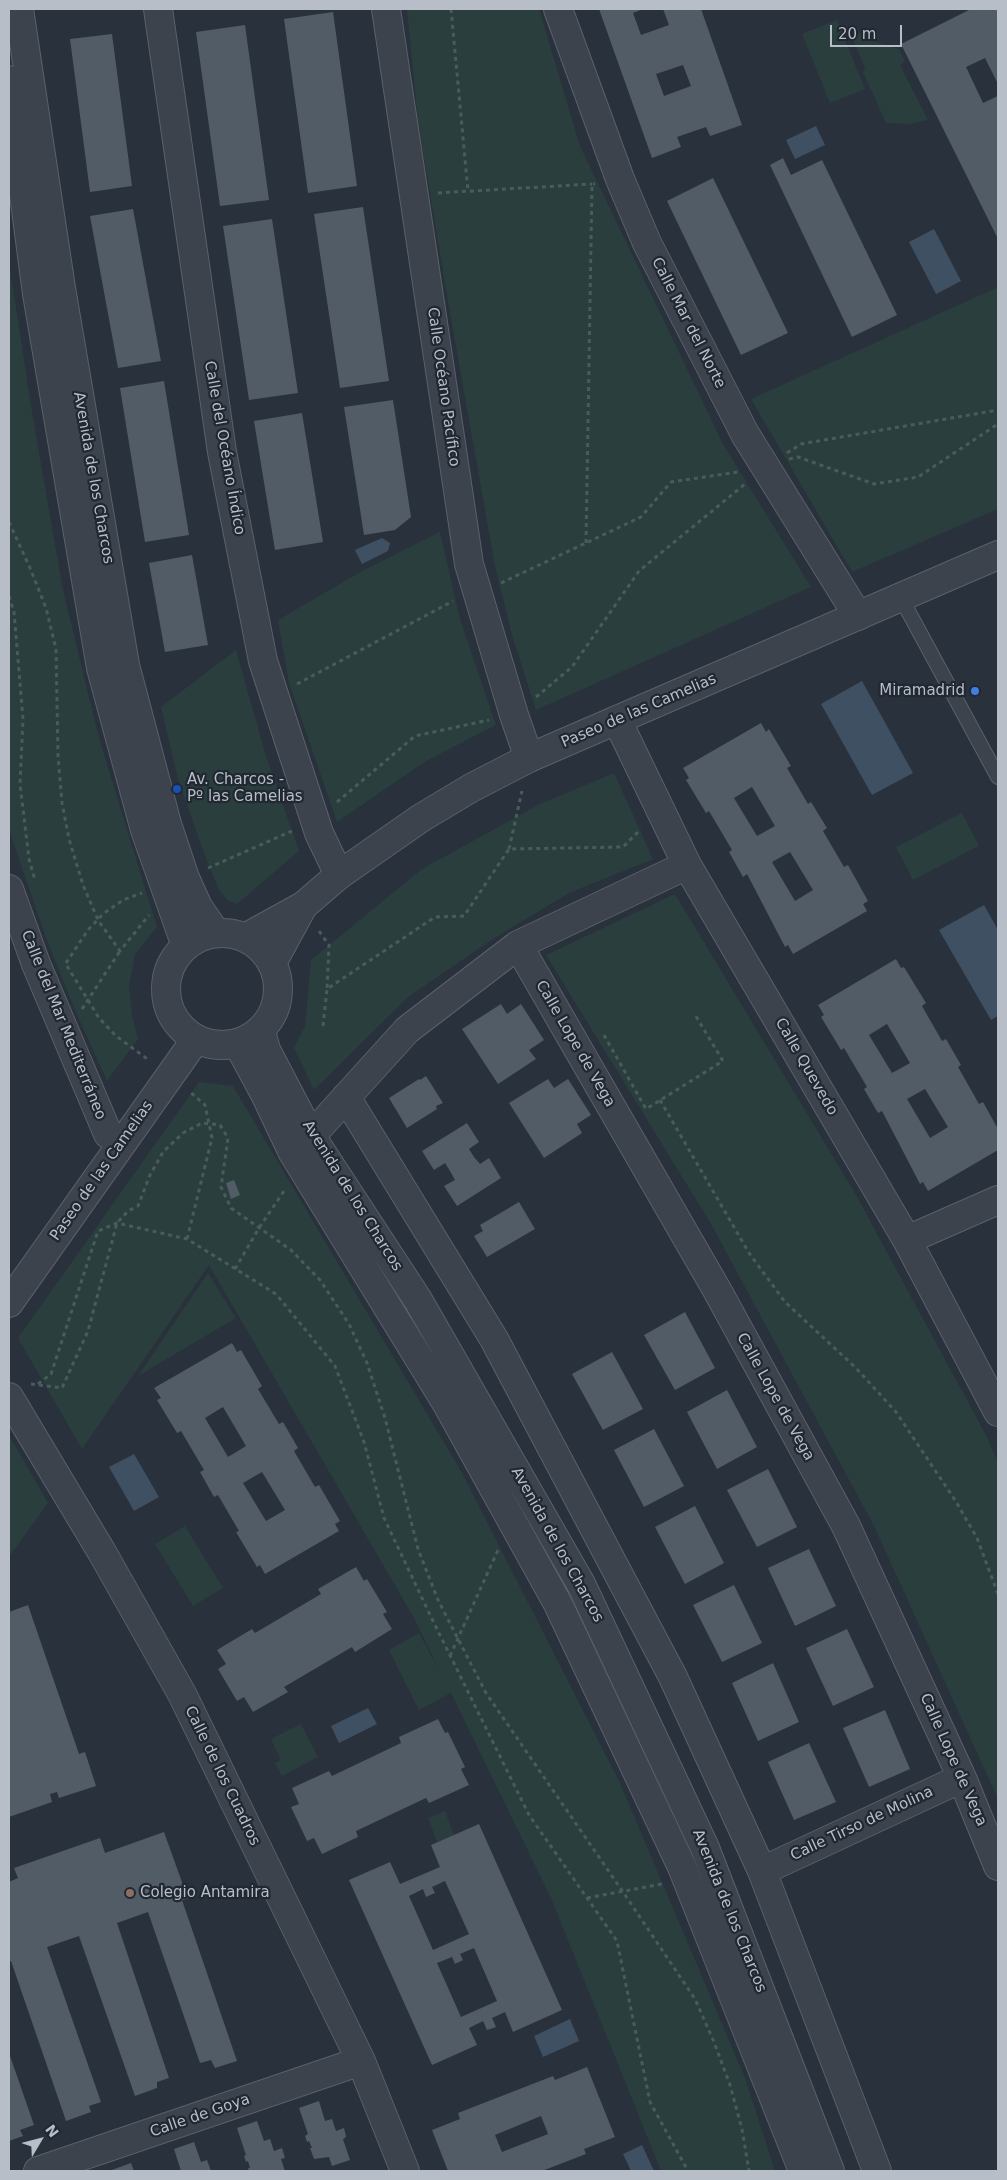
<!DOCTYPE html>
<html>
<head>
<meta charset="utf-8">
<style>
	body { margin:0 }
	#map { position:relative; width:1007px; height:2180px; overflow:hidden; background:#28313c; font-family:"DejaVu Sans",sans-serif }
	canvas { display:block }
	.frame { position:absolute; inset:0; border:10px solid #b8bec8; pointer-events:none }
	.north { position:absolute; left:15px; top:2115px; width:50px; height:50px; -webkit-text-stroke:4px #212832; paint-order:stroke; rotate:53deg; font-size:14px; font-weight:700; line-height:20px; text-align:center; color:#b8bec8 }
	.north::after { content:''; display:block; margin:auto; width:18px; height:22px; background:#b8bec8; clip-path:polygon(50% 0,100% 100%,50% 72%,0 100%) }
	.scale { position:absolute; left:830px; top:25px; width:72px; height:22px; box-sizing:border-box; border:2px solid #b8bec8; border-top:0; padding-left:6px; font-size:15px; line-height:18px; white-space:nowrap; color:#b8bec8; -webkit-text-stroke:4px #212832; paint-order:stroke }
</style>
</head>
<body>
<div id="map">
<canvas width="1007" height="2180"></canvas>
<div class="frame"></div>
<div class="north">N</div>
<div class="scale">20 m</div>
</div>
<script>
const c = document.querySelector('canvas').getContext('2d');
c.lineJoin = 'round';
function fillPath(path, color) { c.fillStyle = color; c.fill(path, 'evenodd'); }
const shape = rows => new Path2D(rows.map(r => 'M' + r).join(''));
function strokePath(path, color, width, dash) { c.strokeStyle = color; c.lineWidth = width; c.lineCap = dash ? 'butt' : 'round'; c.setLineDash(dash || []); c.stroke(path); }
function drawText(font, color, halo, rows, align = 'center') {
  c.font = font + ' "DejaVu Sans",sans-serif'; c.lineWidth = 4.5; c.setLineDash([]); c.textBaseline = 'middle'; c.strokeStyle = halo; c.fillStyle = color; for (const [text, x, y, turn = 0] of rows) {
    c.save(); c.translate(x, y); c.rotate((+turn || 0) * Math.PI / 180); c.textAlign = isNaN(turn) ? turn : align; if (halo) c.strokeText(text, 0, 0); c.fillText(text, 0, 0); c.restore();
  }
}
const green = shape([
	[407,9,539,9,580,146,723,444,811,587,536,710,512,635,495,566,448,302,418,120],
	[837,20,865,89,830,103,802,34],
	[866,30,872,41,899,49,905,62,900,65,928,120,910,124,886,123,863,72,865,68,852,37],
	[9,262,32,412,63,590,99,738,157,927,135,954,129,987,132,1016,138,1039,107,1081,74,1008,45,935,9,830],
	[998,287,998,509,852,572,751,399],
	[440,532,460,619,496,725,426,761,337,822,289,683,278,620,362,571],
	[236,650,266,756,299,851,237,904,227,900,219,890,204,853,178,779,161,707],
	[614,773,653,859,569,893,493,939,408,997,314,1090,294,1048,305,1026,311,960,422,869,538,805],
	[962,813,979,846,913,880,896,847],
	[675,894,856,1195,987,1437,998,1462,998,1799,874,1526,711,1224,546,955],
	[199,1082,233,1086,462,1473,620,1783,745,2078,775,2171,661,2171,551,1898,451,1693,419,1710,389,1650,419,1633,440,1672,414,1618,209,1265,82,1449,18,1338],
	[208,1273,236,1318,138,1376],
	[9,1435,48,1503,9,1557],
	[185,1526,223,1588,193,1606,155,1544],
	[301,1724,318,1757,282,1776,275,1763,281,1760,271,1739],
	[445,1811,454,1835,437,1842,428,1818]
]);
const water = shape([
	[816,126,825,145,795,159,786,140],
	[934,229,961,281,936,294,909,242],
	[382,538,390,543,388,551,362,564,355,550],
	[862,681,913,773,872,795,821,704],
	[984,905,998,930,998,1016,991,1020,939,930],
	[134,1454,159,1497,134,1511,109,1467],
	[368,1708,377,1724,339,1743,331,1726],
	[570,2019,579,2041,543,2057,534,2036],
	[642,2145,654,2171,631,2171,623,2154]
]);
const building = shape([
	[599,9,643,9,633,13,641,35,669,25,663,9,701,9,742,125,710,136,706,127,677,137,681,147,652,158],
	[683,65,691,86,664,96,656,74],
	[971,9,998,9,998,84,985,58,966,67,983,103,998,96,998,239,901,44],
	[333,12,357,186,308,193,284,19],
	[245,25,269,200,220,206,196,32],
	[112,34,132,186,90,192,70,39],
	[783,158,791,175,822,160,897,315,852,337,770,165],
	[713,178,788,333,741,355,667,201],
	[363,207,389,381,340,388,314,214],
	[133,209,161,361,118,368,90,216],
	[272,219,298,393,249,400,223,226],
	[164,381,189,535,145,542,120,388],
	[393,400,411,517,395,530,364,535,344,407],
	[302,413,323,542,275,550,254,421],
	[192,555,208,645,165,652,149,563],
	[761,723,766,732,769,729,791,766,787,768,808,804,811,802,827,828,823,831,844,867,848,865,868,901,863,904,867,911,793,954,788,945,785,947,747,874,743,877,729,852,732,850,709,811,706,813,686,780,689,778,683,768],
	[752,787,775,826,757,836,734,798],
	[790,852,813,890,795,901,772,862],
	[896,959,901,968,904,967,926,1003,922,1006,942,1041,946,1039,961,1065,958,1067,979,1104,983,1102,998,1129,998,1150,928,1191,923,1182,920,1184,882,1111,878,1113,864,1089,867,1087,844,1048,841,1050,821,1017,824,1015,818,1005],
	[887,1024,910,1063,892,1073,869,1035],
	[925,1089,948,1127,930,1138,907,1099],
	[501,1004,507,1014,521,1004,544,1040,529,1050,536,1059,498,1084,462,1029],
	[426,1076,443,1103,436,1106,437,1109,407,1128,389,1098,419,1079,420,1080],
	[548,1079,554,1088,568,1079,591,1115,577,1124,582,1133,544,1158,509,1103],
	[467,1123,479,1142,469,1149,474,1157,480,1164,489,1158,501,1178,457,1206,444,1186,455,1180,450,1171,445,1163,434,1170,422,1151],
	[234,1180,240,1195,231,1199,226,1183],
	[519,1202,535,1229,487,1257,474,1236,483,1231,480,1225],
	[685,1312,715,1368,675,1390,644,1335],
	[232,1343,237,1352,241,1350,262,1386,258,1389,279,1424,283,1422,298,1448,294,1451,315,1487,319,1485,340,1521,335,1524,339,1531,265,1574,260,1565,257,1567,236,1532,239,1531,218,1495,214,1497,200,1472,204,1470,181,1431,177,1433,157,1400,161,1398,154,1388],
	[223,1407,246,1446,228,1457,205,1418],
	[262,1472,285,1510,266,1521,243,1483],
	[612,1352,643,1409,603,1430,572,1374],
	[727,1390,757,1447,717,1469,687,1412],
	[654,1429,684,1486,644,1507,614,1450],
	[768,1469,797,1527,757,1547,727,1490],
	[695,1506,724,1563,685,1584,655,1527],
	[809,1549,836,1606,795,1626,768,1568],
	[356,1567,364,1581,367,1579,387,1612,383,1614,392,1629,355,1652,352,1647,284,1687,288,1692,253,1712,244,1697,237,1701,218,1669,226,1664,217,1650,252,1629,255,1633,321,1594,318,1589],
	[734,1585,762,1643,722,1662,693,1605],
	[28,1605,79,1754,85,1752,96,1786,59,1798,57,1792,50,1794,52,1802,9,1817,9,1612],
	[847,1629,874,1687,833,1706,806,1648],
	[773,1663,799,1722,758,1741,732,1683],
	[885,1710,910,1769,869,1787,843,1728],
	[438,1719,445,1733,448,1732,465,1767,461,1769,469,1785,429,1803,426,1798,356,1831,358,1837,322,1854,314,1838,307,1841,291,1807,299,1804,292,1788,329,1771,332,1776,401,1743,399,1737],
	[809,1743,836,1802,794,1820,768,1762],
	[479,1824,562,2010,513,2032,505,2012,492,2018,496,2027,487,2030,483,2021,469,2028,477,2045,432,2065,349,1880,390,1862,400,1884,440,1867,431,1845],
	[445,1881,469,1934,433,1950,409,1896,423,1889,426,1897,435,1893,432,1887],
	[474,1948,497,2001,461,2017,437,1963,452,1957,455,1964,463,1960,460,1954],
	[164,1832,188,1899,182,1900,237,2061,215,2068,211,2060,200,2063,148,1912,117,1923,169,2078,157,2082,157,2088,135,2096,79,1936,47,1947,101,2102,89,2106,91,2112,66,2121,11,1961,9,1961,9,1882,18,1878,14,1868,100,1838,105,1853],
	[9,2053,34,2125,20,2130,23,2136,9,2141],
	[587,2067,615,2137,584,2149,586,2154,542,2171,448,2171,432,2130,460,2119,458,2113,553,2076,555,2080],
	[541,2116,548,2134,502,2152,495,2135],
	[319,2101,325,2121,332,2119,336,2131,344,2128,346,2137,343,2139,350,2160,332,2166,329,2157,314,2159,310,2148,312,2148,309,2141,307,2142,305,2136,308,2134,299,2108],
	[257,2121,264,2141,270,2139,274,2151,282,2148,285,2158,281,2159,285,2171,249,2171,248,2168,250,2168,248,2161,246,2162,244,2156,246,2155,237,2128],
	[194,2142,201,2162,207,2160,211,2171,181,2171,174,2149],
	[131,2163,134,2171,109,2171]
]);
const path = shape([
	[451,9,468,191],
	[438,193,592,184],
	[787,453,801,444,998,410],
	[789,459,798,457,874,484,918,477,998,424],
	[9,522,30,568,46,608,56,649,58,756,62,803,69,839,83,885,98,920,120,951,149,915],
	[586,543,592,184,595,184],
	[501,583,641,517,671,482,738,472],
	[9,596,14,612,23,719,20,784,29,859,35,880],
	[297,684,453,601],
	[536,697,572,667,639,571,745,484],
	[337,802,415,736,489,720],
	[509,849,522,791],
	[208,868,292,831],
	[319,931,329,945,327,989,435,917,464,916,509,849,623,847,641,829],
	[66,963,88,930,103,914,123,900,142,893],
	[67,966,99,1018,116,1036,150,1061],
	[82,1009,120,951],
	[323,1026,327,989],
	[604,1035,646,1109,723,1061,694,1013],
	[660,1100,749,1253,785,1302,856,1368,896,1412,955,1500,977,1538,998,1594],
	[187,1239,212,1138,205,1105,189,1091],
	[235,1269,259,1228,286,1188],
	[31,1384,62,1388,88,1331,117,1223,128,1211,138,1206,150,1175,163,1152,183,1133,202,1123,220,1125,228,1138,221,1187,231,1208,291,1250,320,1280,349,1324,367,1363,385,1418,418,1549,438,1600,486,1693,623,1892,695,1999,714,2042,730,2085,742,2129,749,2171],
	[38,1384,51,1374,98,1231,117,1223,187,1239,276,1294,335,1366,364,1442,384,1518,432,1619,529,1815,617,1941,650,2102,688,2171],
	[450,1656,498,1550],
	[587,1898,662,1884]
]);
const service = shape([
	[901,598,998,777]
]);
const minor = shape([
	[158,9,222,452,263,661,319,833,339,875],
	[386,9,469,564,514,715,529,758],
	[558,9,620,179,647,243,745,434,858,616],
	[617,720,687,865,907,1240,998,1412],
	[9,889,36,964,108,1134],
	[518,945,717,1290,846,1526,962,1778,998,1866],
	[346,1097,494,1339,673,1677,762,1871,877,2171],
	[311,1136,407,1030,518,945,687,865],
	[907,1240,998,1200],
	[9,1397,103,1554,182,1694,361,2061,405,2171],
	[762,1871,962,1778],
	[38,2171,361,2061]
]);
const tertiary = shape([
	[19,9,61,288,125,665,167,824,185,878,198,907,216,933],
	[9,80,37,294,101,668,145,830,186,946],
	'166 989a56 56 0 1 1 112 0a56 56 0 1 1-112 0Z',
	[245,938,303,906,339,875,421,818,471,788,529,758,998,555],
	[272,963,303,906],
	[261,1031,266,1050,311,1136,418,1300,581,1584,705,1848,830,2171],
	[238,1044,265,1094,293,1153,447,1404,558,1604,682,1867,803,2171],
	[9,1303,196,1039]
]);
const markers = [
	[975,691,5,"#3f7fe0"],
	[177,789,5,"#1a4fb4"],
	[130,1893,5,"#8d6e63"]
];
const streetNames = [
	["Calle Mar del Norte",688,323,63],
	["Calle Océano Pacífico",443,387,82],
	["Calle del Océano Índico",224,448,80],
	["Avenida de los Charcos",93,478,80],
	["Paseo de las Camelias",639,711,-23],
	["Calle del Mar Mediterráneo",63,1025,68],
	["Calle Lope de Vega",575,1044,60],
	["Calle Quevedo",806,1067,60],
	["Paseo de las Camelias",102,1171,-55],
	["Avenida de los Charcos",352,1196,58],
	["Calle Lope de Vega",775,1397,61],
	["Avenida de los Charcos",557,1545,61],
	["Calle Lope de Vega",953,1760,66],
	["Calle de los Cuadros",222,1776,64],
	["Calle Tirso de Molina",862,1824,-25],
	["Avenida de los Charcos",729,1911,68],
	["Calle de Goya",200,2116,-19]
];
const poiNames = [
	["Miramadrid",965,691,"right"],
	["Av. Charcos -",187,780],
	["Pº las Camelias",187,797],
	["Colegio Antamira",140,1893]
];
fillPath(green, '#2b3e3e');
fillPath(water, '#405063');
fillPath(building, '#525c67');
strokePath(service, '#5a616b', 16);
strokePath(minor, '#5a616b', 30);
strokePath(tertiary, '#5a616b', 30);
strokePath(path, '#4a5b5c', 3, [4, 4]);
strokePath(service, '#3c434d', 14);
strokePath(minor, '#3c434d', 28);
strokePath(tertiary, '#3c434d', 28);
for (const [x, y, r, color] of markers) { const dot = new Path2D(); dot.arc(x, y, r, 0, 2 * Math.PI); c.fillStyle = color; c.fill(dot); strokePath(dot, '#212832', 2); }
drawText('15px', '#b8bec8', '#212832', streetNames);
drawText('15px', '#b8bec8', '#212832', poiNames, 'left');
</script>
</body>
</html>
